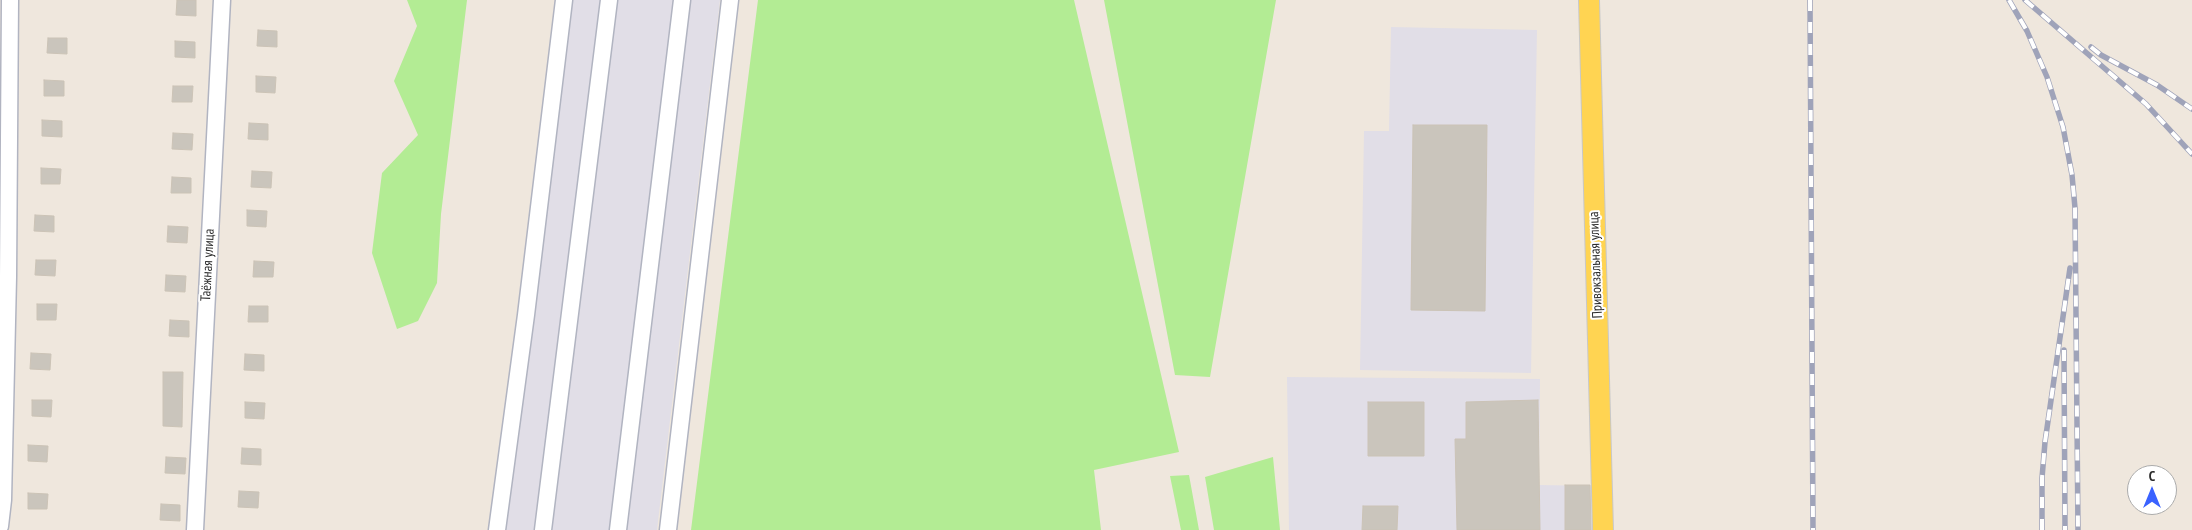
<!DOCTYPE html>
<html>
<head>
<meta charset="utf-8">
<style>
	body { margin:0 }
	#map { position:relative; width:2192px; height:530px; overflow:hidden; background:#efe7dd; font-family:"PT Sans Narrow",sans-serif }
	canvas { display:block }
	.north { position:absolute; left:2127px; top:465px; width:50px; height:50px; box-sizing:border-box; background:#fff; border:1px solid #ababab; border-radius:50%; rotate:0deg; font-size:14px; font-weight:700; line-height:20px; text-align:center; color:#2c2c2c }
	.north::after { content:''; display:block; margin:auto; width:18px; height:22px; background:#3a62ff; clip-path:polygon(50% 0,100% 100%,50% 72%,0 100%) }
</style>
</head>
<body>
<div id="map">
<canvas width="2192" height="530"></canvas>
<div class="north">С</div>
</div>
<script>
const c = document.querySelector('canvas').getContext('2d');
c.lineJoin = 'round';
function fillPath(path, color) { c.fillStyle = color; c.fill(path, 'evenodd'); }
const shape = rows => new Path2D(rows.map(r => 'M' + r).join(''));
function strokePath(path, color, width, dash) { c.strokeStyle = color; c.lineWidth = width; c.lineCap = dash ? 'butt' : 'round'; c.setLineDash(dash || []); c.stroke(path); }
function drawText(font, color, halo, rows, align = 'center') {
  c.font = font + ' "PT Sans Narrow",sans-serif'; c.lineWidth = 4; c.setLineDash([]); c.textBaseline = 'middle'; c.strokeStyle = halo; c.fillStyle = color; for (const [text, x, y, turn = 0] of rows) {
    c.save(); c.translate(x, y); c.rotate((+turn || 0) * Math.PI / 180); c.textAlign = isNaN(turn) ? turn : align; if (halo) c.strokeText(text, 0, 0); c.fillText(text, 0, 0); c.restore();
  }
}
const industrial = shape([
	[559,0,720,0,657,530,496,530],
	[1391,27,1537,30,1531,373,1360,370,1364,131,1389,131],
	[1287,377,1540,379,1539,485,1594,486,1595,530,1289,530]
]);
const green = shape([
	[407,0,467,0,441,214,437,283,418,321,397,329,372,253,382,173,418,135,394,81,417,26],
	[758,0,1074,0,1179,452,1094,470,1101,530,691,530],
	[1104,0,1276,0,1210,377,1175,375],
	[1273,457,1280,530,1214,530,1205,477],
	[1189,475,1199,530,1181,530,1170,476]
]);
const building = shape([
	[177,0,196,0,196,16,176,15,177,0],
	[258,30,277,31,277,47,257,46,258,30],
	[48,38,67,38,67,54,47,53,48,38],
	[175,41,195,42,195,58,175,57,175,41],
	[256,76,276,77,275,93,256,92,256,76],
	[44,80,64,81,64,96,44,96,44,80],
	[173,86,193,86,192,102,172,102,173,86],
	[42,120,62,121,62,137,42,136,42,120],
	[249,123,268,124,268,140,248,139,249,123],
	[1413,125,1487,125,1485,311,1411,310,1413,125],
	[173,133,193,134,192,150,172,149,173,133],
	[41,168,61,169,60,184,41,184,41,168],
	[252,171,272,172,271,188,251,187,252,171],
	[172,177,191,178,191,193,171,193,172,177],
	[247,210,267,211,266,227,247,226,247,210],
	[35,215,54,216,54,232,34,231,35,215],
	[168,226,188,227,187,243,167,242,168,226],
	[36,260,56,260,55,276,35,275,36,260],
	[254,261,274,262,273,277,253,277,254,261],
	[166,275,186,276,185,292,165,291,166,275],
	[37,304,57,304,56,320,37,320,37,304],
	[249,306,268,306,268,322,248,322,249,306],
	[170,320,189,321,189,337,169,336,170,320],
	[31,353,51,354,50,370,30,369,31,353],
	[245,354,264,355,264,371,244,370,245,354],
	[163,372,183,372,182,427,163,426,163,372],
	[32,400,52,400,51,417,32,416,32,400],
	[1538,400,1540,530,1457,530,1455,439,1466,439,1466,402,1538,400],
	[245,402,265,403,264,419,245,418,245,402],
	[1368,402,1424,402,1424,456,1368,456,1368,402],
	[28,445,48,446,47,462,28,461,28,445],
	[242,448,261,449,261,465,241,464,242,448],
	[166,457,186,458,185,474,165,473,166,457],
	[1565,485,1590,485,1591,530,1565,530,1565,485],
	[239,491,259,492,258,508,238,507,239,491],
	[28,493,48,494,47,509,28,509,28,493],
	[161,504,180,505,180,521,160,520,161,504],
	[1363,506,1398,506,1397,530,1362,530,1363,506]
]);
const minor = shape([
	[0,526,3,500,8,277,10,0],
	[195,530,222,0],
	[497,530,526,315,564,0],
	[543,530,609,0],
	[618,530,682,0],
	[668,530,730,0]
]);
const major = shape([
	[1589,0,1603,530]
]);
const rail = shape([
	[1810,0,1813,530],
	[2009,0,2027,31,2047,77,2063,127,2072,175,2075,208,2078,530],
	[2025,0,2146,104,2192,154],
	[2091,47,2101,55,2157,85,2192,109],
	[2064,350,2065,530],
	[2042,530,2042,478,2045,442,2070,268]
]);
const streetNames = [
	["Таёжная улица",208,265,-87],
	["Привокзальная улица",1596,265,-92]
];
fillPath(industrial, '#e1dee7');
fillPath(green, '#b3ec94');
fillPath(building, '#cac5bc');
strokePath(building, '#cbc3b6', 1);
strokePath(minor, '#b1b4c1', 19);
strokePath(major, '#c8c8c8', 22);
strokePath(minor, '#fff', 16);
strokePath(major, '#ffd452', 20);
strokePath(rail, '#9fa3b9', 5.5);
strokePath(rail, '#fff', 4, [11]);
drawText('14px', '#2c2c2c', '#fff', streetNames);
</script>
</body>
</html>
